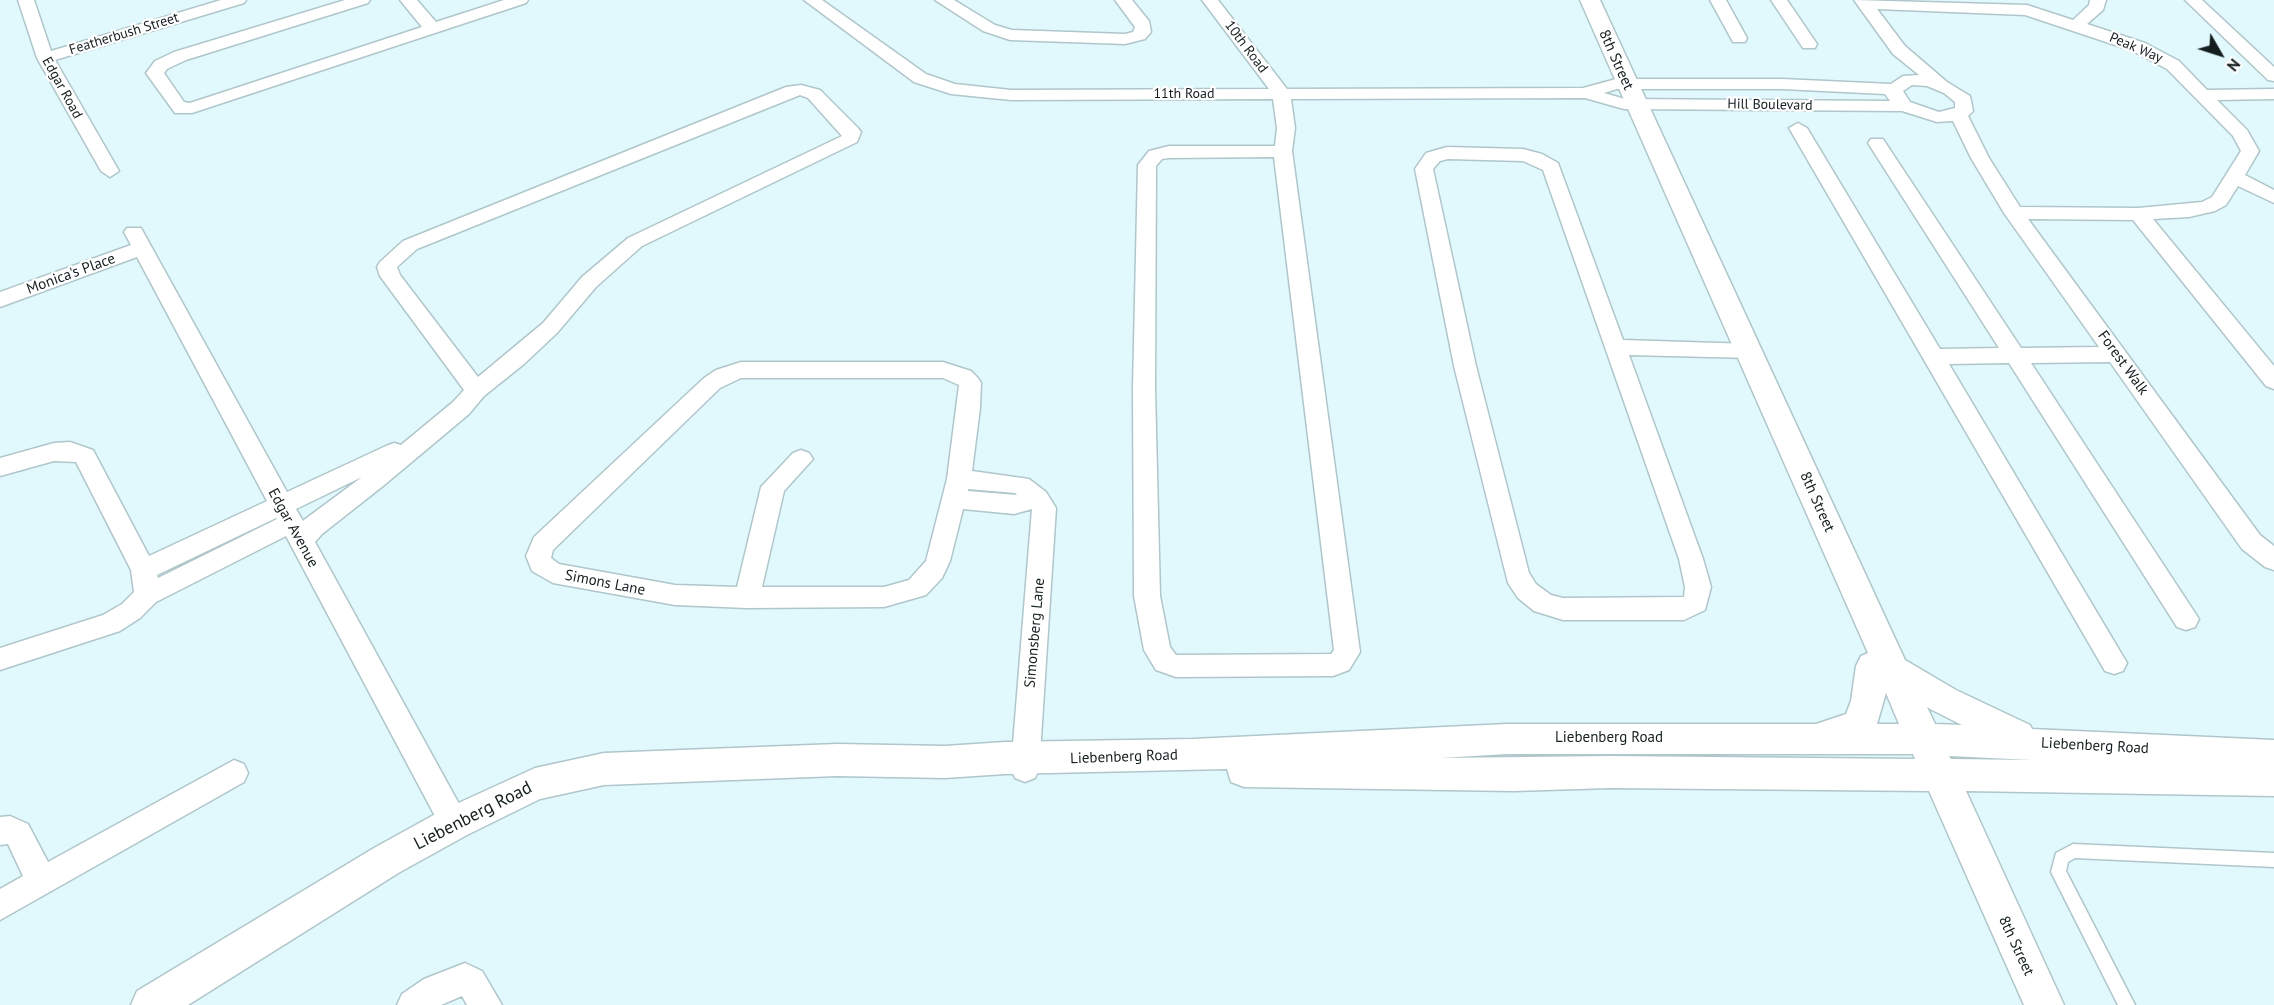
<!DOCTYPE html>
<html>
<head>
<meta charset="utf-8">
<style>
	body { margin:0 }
	#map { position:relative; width:2274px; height:1005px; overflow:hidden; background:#e1f8fd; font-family:"PT Sans",sans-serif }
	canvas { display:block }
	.north { position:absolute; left:2190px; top:24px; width:60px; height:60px; -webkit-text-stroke:4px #fff; paint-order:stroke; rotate:129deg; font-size:16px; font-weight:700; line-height:24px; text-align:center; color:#151e1f }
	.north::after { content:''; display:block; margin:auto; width:21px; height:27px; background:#151e1f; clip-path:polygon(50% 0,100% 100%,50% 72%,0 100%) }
</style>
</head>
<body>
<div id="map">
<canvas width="2274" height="1005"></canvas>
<div class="north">N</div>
</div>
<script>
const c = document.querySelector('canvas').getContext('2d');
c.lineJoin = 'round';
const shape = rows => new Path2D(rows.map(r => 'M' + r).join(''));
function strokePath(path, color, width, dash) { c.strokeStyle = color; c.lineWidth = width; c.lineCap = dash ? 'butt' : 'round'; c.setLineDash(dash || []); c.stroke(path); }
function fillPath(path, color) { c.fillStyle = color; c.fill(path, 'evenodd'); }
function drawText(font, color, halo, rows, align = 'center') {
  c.font = font + ' "PT Sans",sans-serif'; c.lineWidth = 4.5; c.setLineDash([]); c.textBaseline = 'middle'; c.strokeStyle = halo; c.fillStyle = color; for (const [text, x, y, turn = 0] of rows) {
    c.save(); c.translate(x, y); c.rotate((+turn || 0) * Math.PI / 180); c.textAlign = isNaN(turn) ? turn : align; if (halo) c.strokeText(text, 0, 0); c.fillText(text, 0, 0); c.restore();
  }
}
const service = shape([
	[2073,844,2274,853,2274,867,2075,858,2068,862,2066,871,2135,1005,2118,1005,2051,872,2056,853,2073,844]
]);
const minor = shape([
	[18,0,34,0,51,51,221,0,246,0,244,3,55,60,119,171,110,177,101,171,37,58,18,0],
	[345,0,370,0,368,3,186,60,167,69,164,73,184,102,190,103,422,27,400,0,417,0,436,22,504,0,528,0,526,3,192,113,175,113,146,73,155,61,174,52,345,0],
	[804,0,822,0,926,74,955,84,1011,90,1269,89,1202,0,1218,0,1287,89,1583,88,1616,79,1782,79,1891,84,1903,76,1919,75,1893,54,1854,0,2027,5,2073,20,2089,5,2090,0,2106,0,2103,10,2087,24,2145,43,2179,61,2207,90,2274,89,2274,99,2217,100,2247,130,2259,151,2245,175,2274,190,2274,203,2238,186,2226,205,2215,211,2189,217,2153,219,2274,366,2274,389,2266,386,2133,220,2028,219,2260,535,2274,546,2274,570,2265,567,2242,549,2110,362,2031,363,2199,619,2195,627,2186,630,2177,627,2009,363,1949,364,2127,663,2123,671,2114,674,2105,671,1789,128,1798,123,1807,128,1940,349,1999,348,1868,143,1871,139,1883,139,2021,348,2099,347,2004,213,1971,158,1953,121,1937,122,1902,111,1624,109,1585,98,1291,99,1295,128,1292,151,1360,652,1349,670,1333,676,1176,677,1156,670,1144,650,1134,596,1133,388,1138,165,1149,151,1169,146,1275,146,1277,128,1273,99,1011,100,951,94,914,82,804,0],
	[1877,9,2025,15,2133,51,2167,69,2233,136,2241,151,2212,197,2202,202,2138,208,2020,207,1989,158,1968,116,1973,111,1970,96,1947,82,1905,46,1877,9],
	[1912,85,1927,86,1944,93,1955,102,1955,108,1939,112,1910,102,1903,91,1912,85],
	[1617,89,1782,89,1885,94,1890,101,1625,99,1604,93,1617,89],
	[1274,157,1334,650,1331,654,1176,655,1170,647,1160,596,1155,388,1156,166,1162,159,1169,158,1274,157],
	[935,0,954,0,995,25,1012,30,1125,34,1133,32,1135,27,1115,0,1132,0,1149,21,1151,32,1145,39,1125,44,1010,40,983,31,935,0],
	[1710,0,1726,0,1747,38,1745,42,1733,42,1710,0],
	[1771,0,1787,0,1817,44,1815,48,1803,48,1771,0],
	[2185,0,2202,0,2274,67,2274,81,2268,80,2185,0],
	[801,85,820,90,858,128,861,132,857,142,642,246,596,287,557,333,524,364,484,396,469,414,383,486,322,534,315,542,464,813,469,823,464,833,454,837,444,833,286,536,156,602,140,618,120,631,0,670,0,648,103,615,122,604,134,592,131,570,76,462,54,461,0,476,0,458,54,443,70,442,93,450,149,556,267,501,137,257,0,307,0,292,131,245,124,232,127,228,141,228,287,492,386,446,394,443,401,445,453,402,464,390,380,276,377,267,380,262,403,241,786,87,801,85],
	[800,95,808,98,842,136,628,238,582,277,543,323,478,377,400,275,397,267,417,249,800,95],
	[362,477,304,520,303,521,296,509,362,477],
	[276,518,277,519,158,578,157,575,276,518],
	[1447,147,1523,149,1542,154,1558,163,1623,340,1751,344,1759,346,1762,351,1759,356,1751,358,1629,355,1703,559,1711,587,1705,610,1684,620,1563,620,1534,611,1518,598,1508,583,1454,366,1415,169,1426,153,1447,147],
	[1448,159,1523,161,1543,170,1679,559,1685,587,1684,597,1563,598,1551,595,1536,584,1529,573,1476,366,1433,169,1440,161,1448,159],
	[741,362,943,362,971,371,978,378,981,383,980,408,972,471,1029,479,1046,492,1056,508,1039,769,1035,778,1025,782,1015,778,1011,769,1032,509,1014,514,963,509,950,561,942,578,926,595,884,607,747,608,675,605,553,583,532,571,526,556,534,537,704,378,716,370,741,362],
	[741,378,943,378,959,385,947,479,926,561,909,580,884,587,762,587,784,491,813,459,809,453,801,450,793,453,761,487,737,587,675,585,559,564,551,558,553,550,720,388,741,378],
	[968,489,1015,493,1017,495,968,491,968,489],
	[234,760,244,764,248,773,244,782,0,920,0,889,23,876,8,844,0,845,0,817,10,816,28,824,48,862,234,760],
	[465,963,482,971,502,1005,467,1005,462,996,441,1005,397,1005,402,994,424,979,465,963]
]);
const tertiary = shape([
	[1580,0,1600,0,1905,660,1956,690,2030,725,2032,729,2274,740,2274,796,1966,791,2064,1005,2024,1005,1929,791,1610,788,1514,791,1244,787,1231,782,1227,769,1005,774,945,778,837,776,604,785,540,799,467,835,400,872,188,1005,131,1005,137,991,374,848,441,811,535,768,604,753,837,744,945,746,1005,742,1193,739,1507,724,1816,724,1846,714,1851,701,1856,666,1861,656,1868,653,1580,0],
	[1886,693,1899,724,1877,724,1886,693],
	[1927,707,1932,710,1962,725,1935,724,1927,707],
	[1507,754,1913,754,1915,759,1610,756,1441,758,1507,754],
	[1949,756,2032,760,1951,759,1949,756]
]);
const farStreetnames = [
	["Featherbush Street",124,34,-17],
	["10th Road",1246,47,53],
	["Peak Way",2136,48,23],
	["Edgar Road",62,88,61],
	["11th Road",1184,94],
	["Hill Boulevard",1770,105,1]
];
const streetNames = [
	["8th Street",1616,60,66],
	["Monica's Place",71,274,-20],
	["Forest Walk",2123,363,54],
	["8th Street",1817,502,66],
	["Edgar Avenue",293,528,61],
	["Simons Lane",605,583,11],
	["Simonsberg Lane",1035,633,-85],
	["Liebenberg Road",1609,738],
	["Liebenberg Road",2095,746,3],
	["Liebenberg Road",1124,757,-2],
	["8th Street",2016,946,65]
];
const nearStreetnames = [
	["Liebenberg Road",473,816,-27]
];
strokePath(service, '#afc6ca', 3);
strokePath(minor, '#afc6ca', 3);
strokePath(tertiary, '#afc6ca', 3);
fillPath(service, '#fff');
fillPath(minor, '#fff');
fillPath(tertiary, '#fff');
drawText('14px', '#151e1f', '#fff', farStreetnames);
drawText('15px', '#151e1f', '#fff', streetNames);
drawText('18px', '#151e1f', '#fff', nearStreetnames);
</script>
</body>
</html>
